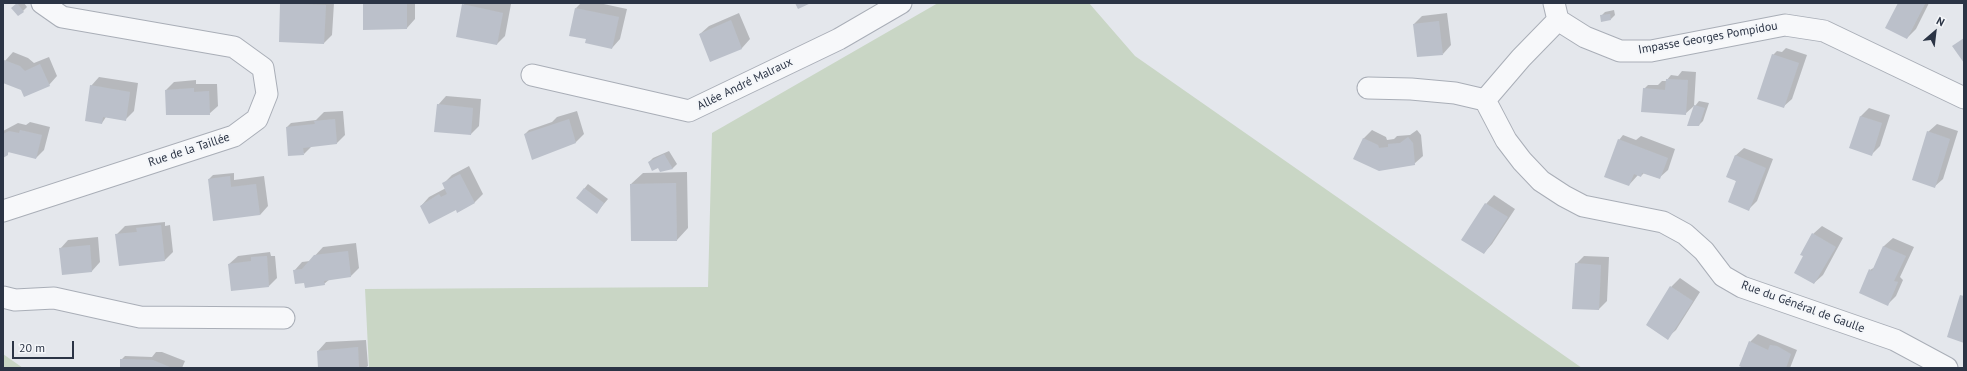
<!DOCTYPE html>
<html>
<head>
<meta charset="utf-8">
<style>
	body { margin:0 }
	#map { position:relative; width:1967px; height:371px; overflow:hidden; background:#e4e7ec; font-family:"PT Sans",sans-serif }
	canvas { display:block }
	.frame { position:absolute; inset:0; border:4px solid #2b3445; pointer-events:none }
	.north { position:absolute; left:1915px; top:12px; width:40px; height:40px; -webkit-text-stroke:3px #f4f6f9; paint-order:stroke; rotate:28deg; font-size:11px; font-weight:700; line-height:16px; text-align:center; color:#2b3445 }
	.north::after { content:''; display:block; margin:auto; width:14px; height:18px; background:#2b3445; clip-path:polygon(50% 0,100% 100%,50% 72%,0 100%) }
	.scale { position:absolute; left:12px; top:341px; width:62px; height:18px; box-sizing:border-box; border:2px solid #2b3445; border-top:0; padding-left:5px; font-size:12px; line-height:14px; white-space:nowrap; color:#2b3445; -webkit-text-stroke:3px #f4f6f9; paint-order:stroke }
</style>
</head>
<body>
<div id="map">
<canvas width="1967" height="371"></canvas>
<div class="frame"></div>
<div class="north">N</div>
<div class="scale">20 m</div>
</div>
<script>
const c = document.querySelector('canvas').getContext('2d');
c.lineJoin = 'round';
function fillPath(path, color) { c.fillStyle = color; c.fill(path, 'evenodd'); }
const shape = rows => new Path2D(rows.map(r => 'M' + r).join(''));
function strokePath(path, color, width, dash) { c.strokeStyle = color; c.lineWidth = width; c.lineCap = dash ? 'butt' : 'round'; c.setLineDash(dash || []); c.stroke(path); }
function drawText(font, color, halo, rows, align = 'center') {
  c.font = font + ' "PT Sans",sans-serif'; c.lineWidth = 4; c.setLineDash([]); c.textBaseline = 'middle'; c.strokeStyle = halo; c.fillStyle = color; for (const [text, x, y, turn = 0] of rows) {
    c.save(); c.translate(x, y); c.rotate((+turn || 0) * Math.PI / 180); c.textAlign = isNaN(turn) ? turn : align; if (halo) c.strokeText(text, 0, 0); c.fillText(text, 0, 0); c.restore();
  }
}
const green = shape([
	[938,3,1089,3,1135,56,1582,368,369,368,365,289,708,287,712,133],
	[3,354,23,368,3,368]
]);
const shadow = shape([
	[18,3,24,3,27,7,23,11,13,8],
	[281,3,334,3,332,35,324,43,280,41],
	[364,3,415,3,415,19,407,28],
	[464,3,511,4,505,36,497,44,457,36],
	[581,3,599,3,627,9,620,39,612,48,587,39,576,8],
	[1899,3,1929,3,1916,29,1907,38,1887,28],
	[1614,10,1615,15,1611,19,1601,16,1605,12],
	[739,13,750,39,742,48,711,61,700,34,709,26],
	[1447,13,1451,45,1443,54,1414,24,1422,16],
	[1786,48,1807,55,1792,99,1783,107,1773,55,1777,51,1782,52],
	[13,52,28,58,34,63,49,57,57,76,49,85,21,89,3,82,3,66,5,61],
	[1682,71,1696,72,1694,106,1685,114,1644,89,1648,85,1658,85,1662,81,1666,81,1671,75,1678,76],
	[99,77,138,83,134,111,125,120,106,117,102,123,91,86],
	[196,80,196,84,217,84,218,106,209,114,167,114,166,90,174,82],
	[446,96,481,99,479,126,471,134,438,105],
	[1699,101,1709,103,1703,121,1699,125,1695,106],
	[1869,108,1890,115,1880,146,1871,155,1850,147,1861,116],
	[343,111,345,135,337,143,312,146,304,154,287,127,291,123,316,120,324,112],
	[577,111,584,134,576,142,532,158,525,134,529,130,552,122,557,117],
	[30,122,50,127,44,150,36,158,10,151,3,157,3,131,18,123,26,125],
	[1937,124,1958,131,1943,179,1934,187,1928,132],
	[1372,130,1386,137,1387,140,1394,139,1397,136,1410,135,1417,130,1421,135,1423,156,1414,164,1379,170,1363,139],
	[1623,135,1636,140,1641,136,1675,149,1668,170,1659,178,1644,173,1641,176,1638,175,1629,185,1619,140],
	[1744,148,1773,159,1757,201,1749,209,1738,182,1728,176,1735,156],
	[669,151,677,164,673,168,661,170,658,166,649,162,653,158],
	[469,166,483,194,475,202,458,212,456,209,421,206,429,197,446,188,443,184,452,175],
	[687,172,688,228,677,240,631,184,643,173],
	[234,173,234,180,264,176,268,206,260,215,209,179,213,175],
	[588,184,608,199,597,212,584,189],
	[1494,195,1515,209,1492,244,1484,253,1486,204],
	[165,222,165,226,170,225,173,252,165,260,116,235,125,226],
	[1822,226,1843,238,1823,275,1814,283,1805,256,1813,234],
	[98,237,100,262,92,271,63,274,60,249,68,240],
	[1893,238,1914,247,1900,277,1903,280,1896,296,1887,305,1870,270,1875,267,1884,246],
	[356,243,359,268,351,276,330,279,324,284,294,271,302,262,310,261,323,247],
	[270,252,271,256,275,256,277,278,269,286,229,264,238,256],
	[1584,256,1609,257,1607,301,1599,309,1576,264],
	[1680,278,1700,292,1676,330,1667,338,1647,325,1671,287],
	[1758,334,1797,350,1790,368,1746,368,1750,342],
	[366,340,368,366,365,368,319,368,318,351,326,342],
	[156,352,162,352,185,361,182,368,121,368,121,360,125,356,152,357]
]);
const building = shape([
	[17,3,24,12,18,16,11,8],
	[280,3,326,5,324,44,279,42],
	[363,3,407,3,407,29,363,30],
	[795,3,811,3,798,9],
	[1898,3,1925,4,1907,39,1885,28],
	[462,4,503,13,497,45,456,37],
	[575,8,619,17,612,49,585,43,586,39,569,36],
	[1610,14,1611,20,1601,22,1600,15],
	[731,20,742,49,710,62,699,34],
	[1439,21,1443,55,1417,57,1413,24],
	[1964,38,1964,63,1952,46],
	[1772,54,1799,63,1784,108,1757,99],
	[4,60,20,66,25,71,40,64,50,86,24,97,21,90,3,83],
	[1666,79,1688,80,1686,115,1641,112,1643,88,1665,90],
	[90,85,130,92,126,121,103,117,102,124,85,121],
	[194,88,194,92,209,91,210,115,166,115,165,90],
	[437,104,473,108,471,135,434,132],
	[1694,105,1705,108,1699,126,1687,126],
	[1860,116,1882,123,1872,156,1849,148],
	[335,119,337,144,303,148,304,155,288,156,286,127,315,124,314,121],
	[569,119,576,143,532,160,524,134],
	[20,130,42,135,36,159,8,152,8,155,3,158,3,134,9,131,19,133],
	[1927,131,1950,139,1935,188,1912,180],
	[1408,137,1413,143,1415,165,1379,171,1353,159,1363,138,1378,145,1379,148,1388,147,1388,144,1400,143],
	[1618,139,1668,158,1660,179,1642,173,1641,177,1634,174,1629,186,1604,177],
	[664,154,673,169,660,172,658,168,652,171,648,162],
	[1735,155,1766,168,1749,211,1728,202,1736,181,1726,177],
	[460,174,475,203,457,213,456,210,429,224,420,206,439,194,441,197,447,194,442,183],
	[230,176,231,187,256,184,260,215,213,221,208,179],
	[676,183,677,241,631,241,630,184],
	[584,188,604,203,597,214,576,198],
	[1485,203,1508,217,1484,254,1461,240],
	[161,225,165,261,119,266,115,234,137,232,136,228],
	[1812,233,1836,247,1814,284,1794,273,1803,256,1800,255],
	[90,245,92,272,62,275,59,248],
	[1883,246,1906,256,1894,281,1898,282,1888,306,1859,293,1869,269,1872,271],
	[348,251,351,277,324,281,325,285,305,288,304,283,295,284,293,270,302,269,314,255],
	[267,256,269,287,231,291,228,264,251,261,251,257],
	[1575,263,1601,265,1599,310,1572,309],
	[1670,286,1693,301,1668,340,1646,325],
	[1960,295,1964,296,1964,343,1947,337],
	[1749,341,1768,350,1770,345,1777,346,1791,354,1786,368,1743,368,1739,366],
	[358,347,359,368,318,368,317,351],
	[120,359,153,360,172,368,120,368]
]);
const minor = shape([
	[1554,3,1558,20,1585,37,1620,51,1651,51,1785,25,1824,31,1964,98],
	[532,75,689,111,839,39,901,3],
	[1368,88,1411,89,1455,93,1485,100,1521,58,1558,20],
	[1485,100,1506,140,1522,161,1541,181,1564,196,1583,206,1663,222,1685,234,1704,251,1723,276,1742,287,1895,340,1947,368],
	[3,211,234,136,257,119,267,94,263,68,234,47,62,17,42,3],
	[3,297,15,300,54,298,140,317,284,318]
]);
const streetNames = [
	["Impasse Georges Pompidou",1708,38,-10],
	["Allée André Malraux",745,84,-26],
	["Rue de la Taillée",189,150,-18],
	["Rue du Général de Gaulle",1803,307,20]
];
fillPath(green, '#c9d6c5');
fillPath(shadow, '#0003');
fillPath(building, '#bbc0ca');
strokePath(minor, '#a9aeb7', 23);
strokePath(minor, '#f7f8fa', 21);
drawText('12px', '#2b3445', '#f4f6f9', streetNames);
</script>
</body>
</html>
